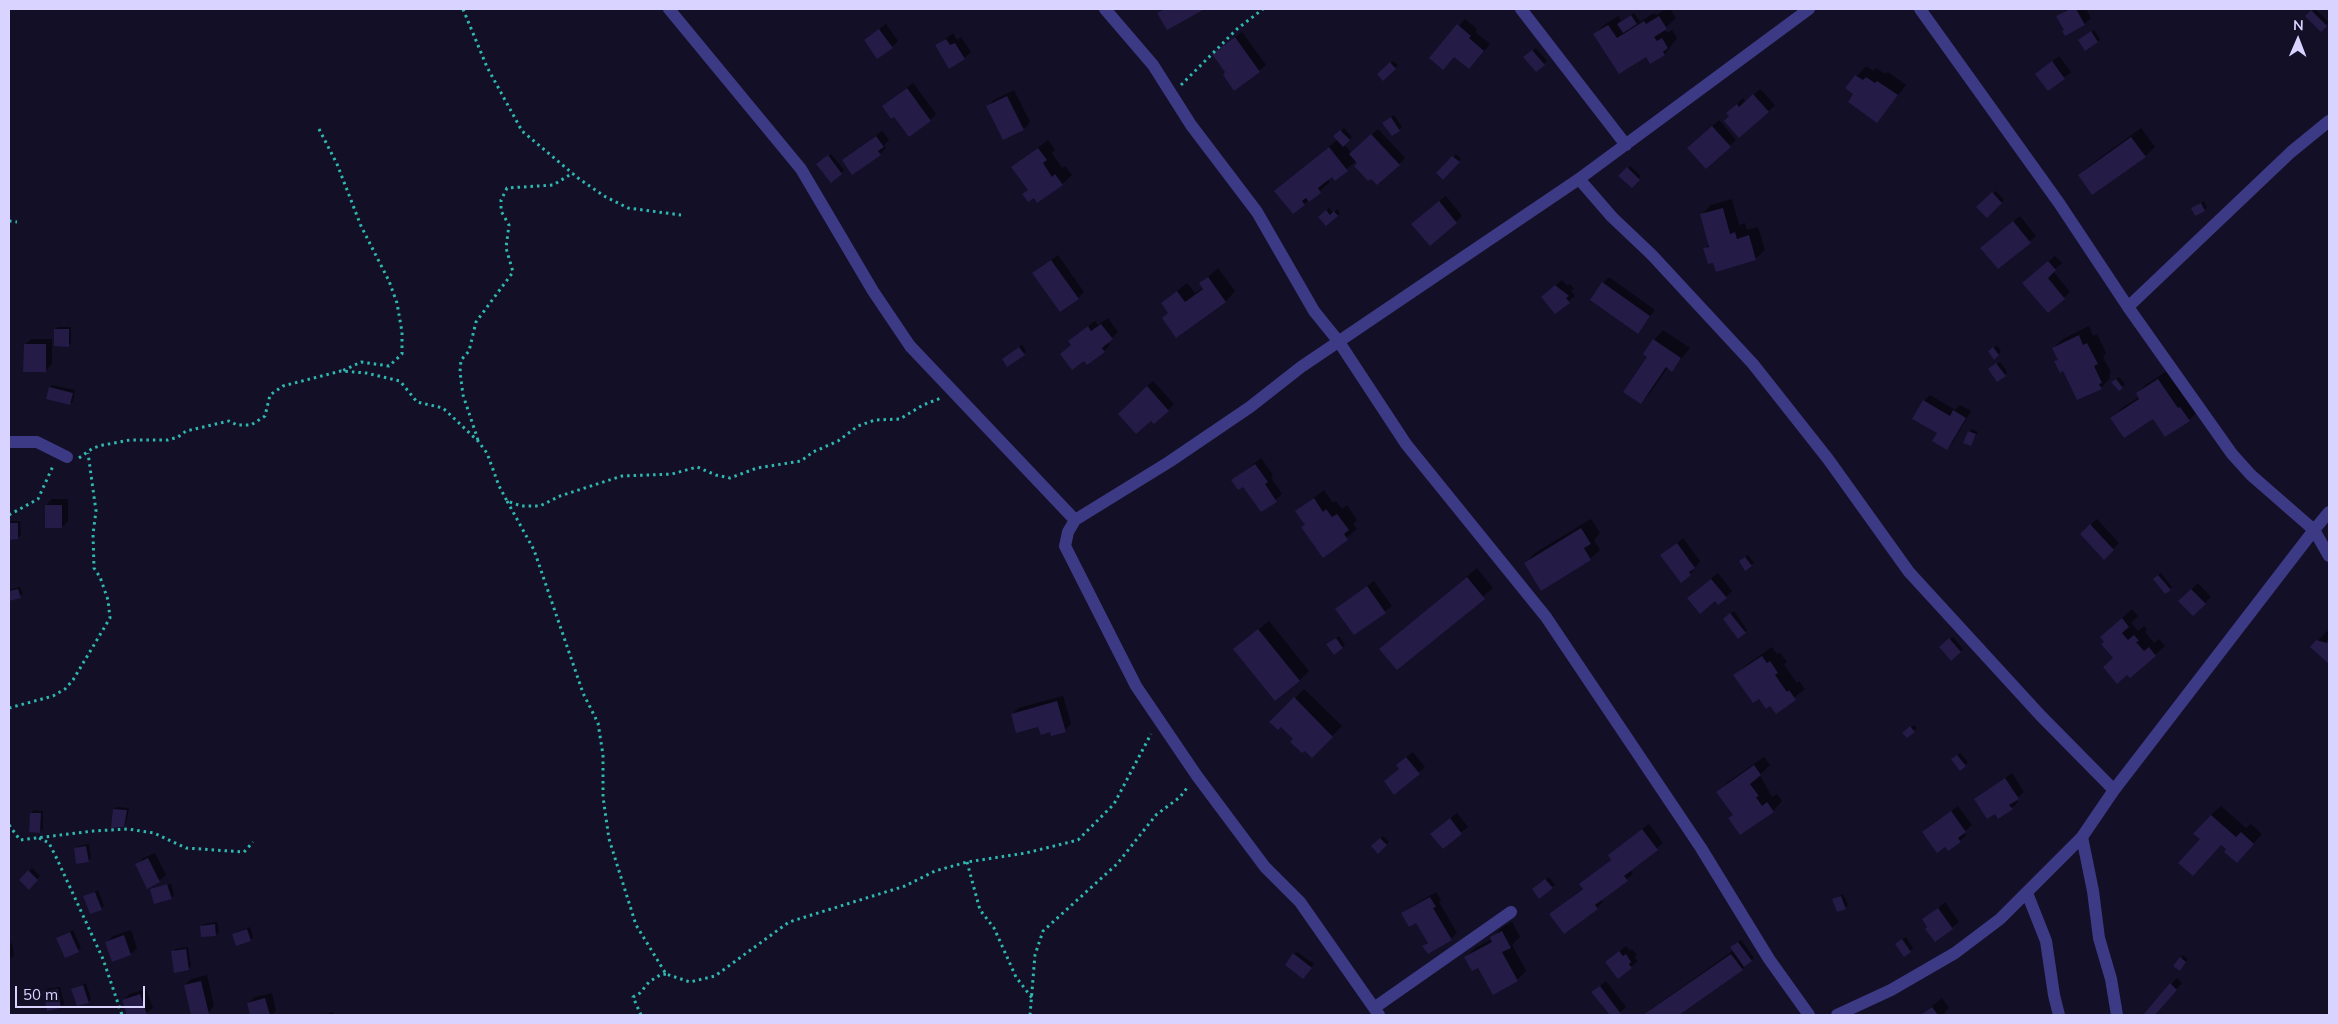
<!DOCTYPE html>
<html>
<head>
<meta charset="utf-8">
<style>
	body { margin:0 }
	#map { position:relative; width:2338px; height:1024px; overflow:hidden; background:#130f26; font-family:Mulish,sans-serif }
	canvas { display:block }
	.frame { position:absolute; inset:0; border:10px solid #d9d4ff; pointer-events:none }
	.north { position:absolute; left:2273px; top:15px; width:50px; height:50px; -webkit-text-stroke:4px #130f26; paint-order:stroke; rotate:1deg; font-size:14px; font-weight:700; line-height:20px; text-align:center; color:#d9d4ff }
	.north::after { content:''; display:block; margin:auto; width:18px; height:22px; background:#d9d4ff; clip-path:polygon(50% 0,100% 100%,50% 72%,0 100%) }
	.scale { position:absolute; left:15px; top:986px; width:130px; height:22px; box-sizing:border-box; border:2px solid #d9d4ff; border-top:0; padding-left:6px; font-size:15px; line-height:18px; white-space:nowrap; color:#d9d4ff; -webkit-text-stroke:4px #130f26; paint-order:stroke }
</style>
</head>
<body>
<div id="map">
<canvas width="2338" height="1024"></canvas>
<div class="frame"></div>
<div class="north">N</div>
<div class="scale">50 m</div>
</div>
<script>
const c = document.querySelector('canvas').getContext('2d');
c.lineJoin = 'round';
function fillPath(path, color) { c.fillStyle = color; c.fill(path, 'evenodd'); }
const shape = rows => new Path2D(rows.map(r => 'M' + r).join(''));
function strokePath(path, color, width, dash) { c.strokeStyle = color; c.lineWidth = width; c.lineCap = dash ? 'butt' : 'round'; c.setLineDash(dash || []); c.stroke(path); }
const shadow = shape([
	[1666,9,1670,9,1676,18,1664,29,1667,33,1672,30,1677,38,1665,54,1651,62,1646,55,1595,34,1604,25,1618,16,1621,21,1634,13,1640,22,1654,13,1656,15],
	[2067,9,2086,9,2091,18,2085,24,2065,35,2065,29,2058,17],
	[2315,9,2329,22,2321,30,2307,16],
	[1465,19,1477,29,1475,32,1490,44,1475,62,1454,56,1431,58],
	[886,24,898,41,892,47,866,40],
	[2094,30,2100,39,2098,41,2082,38],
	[1242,32,1266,65,1235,89,1227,72,1214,54],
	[953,33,957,40,961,37,971,52,964,58,936,46],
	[1536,48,1547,61,1536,71,1525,57],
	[2059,56,2071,72,2048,90,2037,74],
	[1393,61,1398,65,1383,79,1379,74],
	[1866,66,1873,71,1876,68,1885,74,1888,72,1906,85,1877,122,1855,94,1847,88],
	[913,83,936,114,930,120,895,116,883,106],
	[1760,89,1775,105,1740,137,1730,115,1734,107,1743,98,1746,102],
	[1014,90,1030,122,1024,129,1003,138,987,107,994,100],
	[1394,115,1402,127,1392,135,1387,120],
	[1719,120,1736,140,1706,167,1695,142],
	[1344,128,1352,137,1344,144,1351,153,1378,129,1405,158,1399,164,1358,163,1356,161,1335,179,1332,175,1327,179,1330,182,1304,204,1276,191,1338,139,1335,136],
	[2141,128,2155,147,2145,156,2079,175,2089,166],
	[882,131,889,140,884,145,886,148,880,154,843,160],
	[1048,140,1055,150,1052,153,1062,168,1065,166,1072,175,1062,184,1034,196,1013,167],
	[831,154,844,170,831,181,821,162],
	[1456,154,1461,159,1443,178,1437,173],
	[1630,166,1641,176,1632,186,1620,176],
	[1996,191,2004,200,1987,216,1978,207],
	[1446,196,1462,216,1456,222,1419,218],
	[1732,199,1739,225,1745,223,1747,230,1758,227,1765,250,1755,259,1705,249,1709,244,1701,215,1711,205],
	[2204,201,2207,207,2204,210,2193,208],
	[1329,208,1333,213,1337,209,1340,213,1326,225,1320,217],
	[2020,216,2036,236,1999,267,1988,242],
	[1058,255,1084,292,1078,298,1034,273],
	[2055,256,2062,263,2053,271,2070,292,2048,311,2030,277],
	[1218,268,1235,291,1226,301,1176,336,1169,312,1162,303,1187,283,1195,293,1204,287,1201,283],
	[1609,277,1655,310,1637,332,1603,283],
	[1562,280,1567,286,1570,284,1574,289,1571,291,1575,296,1555,312,1549,291],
	[1108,318,1118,332,1108,342,1110,345,1104,351,1084,359,1072,344,1076,335,1095,321,1098,325],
	[2089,326,2093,336,2097,334,2106,353,2103,357,2111,372,2109,374,2110,378,2101,388,2064,369,2056,361,2059,359,2053,348,2063,339],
	[58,327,71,327,71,343,68,345,55,329],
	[1663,330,1690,348,1672,370,1668,367,1650,393,1641,403,1654,340],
	[31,339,52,339,52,364,45,371,25,345],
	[1022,345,1026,351,1024,354,1006,356],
	[1997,345,2001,352,1994,358,1992,349],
	[2000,362,2007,372,2005,375,1992,367],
	[2168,370,2198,411,2189,420,2153,417,2112,418,2122,408,2139,397,2137,393,2147,384],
	[2119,377,2125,384,2119,390,2113,382],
	[1153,381,1174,404,1168,410,1145,388],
	[52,385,75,390,73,401,70,404,50,387],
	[1930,395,1955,410,1960,405,1971,411,1953,442,1947,449,1924,401],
	[1972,429,1978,432,1970,444,1969,432],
	[1261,458,1273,475,1271,478,1282,494,1262,511,1243,485,1233,480],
	[1324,490,1333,503,1336,501,1342,509,1347,505,1357,520,1353,524,1357,529,1323,556,1297,511],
	[52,499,68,499,68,521,62,527,46,505],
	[1591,519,1600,533,1594,540,1600,550,1590,559,1525,563,1535,553],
	[2097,519,2119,543,2104,558,2081,534],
	[11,521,20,521,21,535,18,538,9,538,9,523],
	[1683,538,1700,561,1690,574,1662,555],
	[1748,555,1754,563,1751,565,1743,559],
	[1477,568,1493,588,1397,669,1381,649],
	[1718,573,1732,591,1726,597,1715,600,1695,592],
	[2161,573,2172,587,2170,589,2154,579],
	[1374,581,1392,606,1355,634,1337,609],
	[2198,583,2211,597,2193,614,2180,601],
	[20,587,23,594,9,600,9,590],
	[2132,609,2138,616,2131,623,2138,631,2144,626,2147,630,2145,632,2154,643,2159,639,2165,646,2155,655,2114,658,2101,637],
	[1734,611,1747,630,1745,632,1727,617],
	[1269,621,1309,671,1299,681,1235,649],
	[2327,631,2329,632,2329,662,2312,647],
	[1339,636,1345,645,1342,648,1331,642],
	[1953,637,1963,649,1951,659,1941,647],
	[1772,647,1777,654,1780,653,1787,662,1784,665,1797,683,1799,681,1805,689,1776,712,1771,704,1759,697,1735,676,1745,666],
	[1304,689,1342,726,1312,756,1281,725,1271,722],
	[1063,696,1071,724,1065,730,1051,730,1012,715,1018,708],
	[1914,725,1917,728,1914,731,1907,730],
	[1413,752,1425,767,1394,793,1403,759],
	[1960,753,1968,762,1965,765,1955,757],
	[1764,757,1770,765,1760,775,1772,797,1777,794,1782,801,1773,811,1734,814,1718,792,1728,782],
	[2012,773,2024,792,2016,799,2018,802,2012,808,1996,812,1975,799],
	[1958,806,1972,825,1964,832,1966,835,1960,841,1945,845,1924,832],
	[2221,806,2246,828,2251,824,2262,834,2246,852,2228,849,2221,844,2201,839,2211,815],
	[116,807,129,808,126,823,124,825,114,809],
	[34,810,43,811,43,829,40,831,31,813],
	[1457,813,1468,827,1443,847,1438,828],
	[1649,824,1663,843,1630,870,1633,874,1601,899,1603,901,1597,908,1551,914,1583,888,1581,884,1612,859,1609,855,1616,849],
	[1383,836,1389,842,1378,852,1373,846],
	[89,844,91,858,88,861,76,849,78,846],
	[155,853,166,875,159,881,137,865,143,858],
	[32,868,40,876,29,888,21,880],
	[1549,877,1555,885,1552,887,1536,887],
	[171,884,174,895,171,898,152,889],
	[98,890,104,906,101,909,85,897],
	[1436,892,1441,900,1439,902,1457,933,1451,939,1424,946,1428,942,1416,921,1403,914,1409,908],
	[1843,894,1848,905,1845,908,1833,900],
	[1945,902,1959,922,1935,941,1923,920],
	[217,922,219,932,216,935,201,927,204,924],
	[1512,922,1520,937,1512,945,1526,971,1517,980,1478,966,1466,957,1475,948,1492,939,1501,928],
	[250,927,253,937,250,940,233,934],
	[73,930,81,948,66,956,58,938],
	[131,930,137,948,131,954,113,960,107,942,113,936],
	[1906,937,1913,948,1910,951,1900,941],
	[1741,940,1754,958,1742,969,1676,1015,1643,1015,1734,950,1734,945],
	[12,943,14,956,9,959,9,944],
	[1626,946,1630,951,1632,949,1637,955,1634,957,1638,961,1619,977,1606,962],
	[188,947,191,966,188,969,173,952,175,949],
	[1297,952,1314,964,1306,974,1294,954],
	[2183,955,2188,959,2183,966,2181,958],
	[207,975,214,1006,208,1013,193,1015,185,985,191,979],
	[2177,978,2182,983,2154,1015,2144,1015],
	[1606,981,1626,1007,1617,1015,1611,1015,1593,992],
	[86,983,91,999,88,1002,73,989],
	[60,987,64,1004,61,1007,48,1010,44,992,47,989],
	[146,989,153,1008,143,1015,128,1015,123,1000,130,994],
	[272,993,276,1011,272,1015,251,1015,248,1003,255,997],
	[1942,998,1949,1008,1944,1013,1946,1015,1921,1015],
	[333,1012,334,1015,323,1015]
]);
const building = shape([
	[1165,9,1202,9,1203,10,1167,30,1157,13],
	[2070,9,2076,9,2085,25,2065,36,2062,31,2064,30,2056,16],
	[2311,10,2327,26,2321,32,2305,16],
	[1631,15,1637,24,1623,33,1617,24],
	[1659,16,1667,29,1654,37,1657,41,1662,38,1668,48,1663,52,1665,55,1650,64,1646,57,1619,74,1593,34,1608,25,1617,38,1644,21,1646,24],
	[1457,24,1471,36,1469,38,1484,51,1469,69,1454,57,1443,70,1429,58],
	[879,29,893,48,877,59,864,40],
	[2091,31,2098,42,2085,51,2078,40],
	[1235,37,1260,72,1234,91,1223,75,1225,72,1212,54],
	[946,39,950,45,955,43,965,59,949,69,935,45],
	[1532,50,1545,65,1536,72,1523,57],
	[2052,61,2065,79,2048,91,2035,74],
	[1390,62,1396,69,1383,81,1377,74],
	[1855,75,1863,80,1866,77,1875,83,1877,81,1898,95,1877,123,1848,102,1853,94,1845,88],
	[907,88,931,121,909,137,894,117,891,119,882,106],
	[1753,94,1769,112,1739,138,1724,121,1729,116,1726,113,1737,104,1739,107],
	[1007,96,1024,130,1003,140,986,106],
	[1391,117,1400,131,1392,136,1382,123],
	[1712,126,1731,147,1706,169,1687,148],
	[1340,130,1350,140,1343,147,1333,136],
	[1371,134,1400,165,1377,185,1371,179,1368,181,1354,166,1357,163,1349,154],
	[876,136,884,147,878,151,881,155,852,175,842,160],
	[2131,137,2146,157,2092,195,2078,175],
	[1329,147,1348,171,1335,181,1332,177,1318,188,1321,193,1309,202,1306,198,1302,201,1305,205,1293,214,1274,191],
	[1038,148,1047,160,1043,163,1052,177,1055,174,1063,185,1037,203,1034,198,1028,202,1022,194,1028,190,1011,167],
	[828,155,842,174,831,183,816,164],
	[1452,156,1460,162,1443,180,1436,173],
	[1627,167,1640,180,1632,188,1618,176],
	[1992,192,2002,203,1987,218,1976,207],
	[1439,201,1457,223,1430,246,1411,224],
	[2201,203,2205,211,2195,216,2191,208],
	[1723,208,1730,234,1735,232,1737,239,1749,235,1756,260,1716,272,1713,263,1708,264,1703,248,1709,247,1700,214],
	[1326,210,1330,215,1334,211,1338,216,1326,226,1318,217],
	[2013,221,2031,243,1998,269,1980,248],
	[1051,260,1079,299,1060,312,1032,273],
	[2048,261,2056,270,2048,278,2065,299,2048,313,2022,283],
	[1208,277,1226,302,1176,338,1162,318,1168,313,1161,303,1177,291,1185,302,1203,289,1199,283],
	[1602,282,1650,316,1638,334,1590,300],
	[1555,285,1569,296,1566,298,1570,303,1555,314,1541,297],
	[1101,324,1113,339,1102,348,1105,352,1087,365,1084,361,1072,370,1060,354,1071,345,1068,341,1088,326,1091,331],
	[54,329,69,329,69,347,54,346],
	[2079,335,2083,345,2087,343,2098,364,2094,366,2102,383,2099,384,2102,389,2077,400,2063,371,2060,373,2054,361,2058,360,2052,348],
	[1653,339,1681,358,1672,372,1666,367,1641,404,1623,392,1647,357,1643,354],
	[24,344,46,344,46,372,23,372],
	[1019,347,1025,355,1007,367,1002,359],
	[1993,347,1999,355,1994,360,1988,351],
	[1996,363,2006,376,1997,382,1988,369],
	[2116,379,2123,388,2119,391,2111,382],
	[2158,379,2178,408,2180,407,2190,421,2165,437,2153,419,2124,438,2110,418,2139,399,2136,393],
	[1147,386,1169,411,1154,424,1151,421,1136,434,1118,414],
	[49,387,73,393,70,405,46,399],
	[1923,400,1950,416,1953,410,1966,418,1947,450,1932,441,1937,433,1912,419],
	[1968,431,1976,434,1971,446,1963,443],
	[1255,464,1268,482,1265,484,1277,502,1261,512,1243,487,1238,490,1231,480],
	[1314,498,1323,512,1326,509,1332,517,1337,514,1349,530,1344,534,1348,540,1323,558,1301,527,1305,525,1295,511],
	[45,505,62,505,62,528,45,528],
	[9,523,18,523,18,539,9,540],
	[2090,524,2114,550,2104,560,2080,534],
	[1581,528,1591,544,1584,548,1591,560,1541,591,1524,563],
	[1677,543,1695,568,1689,572,1691,575,1681,583,1660,555],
	[1745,557,1752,566,1745,571,1739,561],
	[2158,575,2171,590,2165,594,2153,579],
	[1467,577,1485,599,1397,670,1379,649],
	[1711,579,1727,598,1718,605,1715,601,1700,614,1687,598],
	[1367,586,1386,613,1354,635,1335,609],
	[18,589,21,598,9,601,9,591],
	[2191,589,2206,604,2193,616,2178,601],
	[1730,613,1746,633,1738,639,1723,619],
	[2122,618,2129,627,2122,633,2128,640,2134,635,2139,641,2136,642,2144,651,2149,647,2156,656,2130,678,2127,675,2117,684,2103,667,2113,658,2101,644,2104,642,2100,637],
	[1258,629,1300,681,1275,701,1233,649],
	[2329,637,2329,664,2310,647,2316,640,2327,643],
	[1336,638,1343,648,1334,655,1326,644],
	[1949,638,1961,652,1951,661,1939,647],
	[1762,656,1767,663,1770,661,1778,673,1775,675,1787,692,1789,690,1796,700,1776,714,1770,706,1766,709,1759,699,1753,703,1733,675],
	[1294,697,1333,737,1312,758,1305,751,1302,753,1290,742,1293,739,1281,727,1278,730,1269,722],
	[1057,701,1066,732,1051,736,1050,732,1041,735,1038,727,1016,733,1011,714],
	[1910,726,1915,732,1907,738,1902,733],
	[1957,755,1966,766,1960,771,1951,759],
	[1406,757,1420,774,1394,795,1384,781,1399,769,1396,765],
	[1754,765,1761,775,1750,784,1759,796,1756,797,1762,806,1767,802,1774,812,1740,835,1728,818,1733,815,1716,792],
	[2005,778,2019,799,2009,805,2013,809,1998,819,1995,814,1987,819,1974,799],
	[113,809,127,810,124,827,111,828],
	[1951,811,1966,832,1958,838,1961,842,1948,851,1945,847,1937,853,1922,832],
	[30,813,41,813,40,833,29,832],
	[2211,815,2236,837,2241,832,2254,844,2237,863,2224,852,2226,849,2221,845,2193,876,2178,863,2200,839,2193,834],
	[1450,818,1462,834,1443,849,1430,834],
	[1642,829,1658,850,1624,876,1628,881,1595,905,1598,909,1564,934,1549,914,1583,889,1579,884,1611,860,1608,855],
	[1380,838,1387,845,1378,854,1371,846],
	[86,846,89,862,76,864,74,848],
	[148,858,160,882,147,889,135,864],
	[28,870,38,880,29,890,19,880],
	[1545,879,1553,888,1539,899,1532,889],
	[167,884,172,899,154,904,150,889],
	[95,892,102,910,90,914,83,896],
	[1841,896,1846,909,1837,912,1832,899],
	[1430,897,1436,907,1433,908,1452,940,1428,954,1422,946,1428,943,1416,923,1409,927,1401,913],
	[1938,908,1953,929,1935,942,1925,929,1927,927,1922,919],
	[215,924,216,936,201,937,200,926],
	[247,929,251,941,236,946,232,934],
	[1502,931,1511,948,1502,952,1518,981,1493,995,1478,968,1472,971,1464,957,1492,942,1490,937],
	[70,932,79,952,65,958,56,938],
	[124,935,131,955,112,962,105,942],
	[1902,939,1911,952,1904,957,1895,944],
	[1738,942,1752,961,1744,967,1730,947],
	[186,949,189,970,174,973,171,951],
	[1619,951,1623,956,1626,954,1631,962,1629,964,1632,968,1618,979,1605,962],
	[1293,953,1312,968,1303,979,1285,965],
	[1731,954,1743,970,1679,1015,1643,1015],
	[2180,957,2186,962,2180,971,2173,966],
	[201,981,209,1014,191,1015,184,985],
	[2170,983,2177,990,2155,1015,2143,1015],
	[83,985,89,1003,77,1006,71,989],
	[1600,986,1621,1014,1619,1015,1610,1015,1591,992],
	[58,989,61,1008,47,1011,43,991],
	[140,994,147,1015,127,1015,122,1000],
	[265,998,270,1015,250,1015,247,1003],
	[1932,1007,1938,1015,1920,1015]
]);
const path = shape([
	[463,9,487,67,522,131,578,178,604,196,628,208,681,215],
	[1181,85,1237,29,1263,9],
	[319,129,337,164,361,226,389,281,397,303,402,332,402,354,389,366,361,362,342,371],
	[9,221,17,222],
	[478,440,463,395,460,372,461,360,469,351,476,322,513,272,506,248,509,225,501,211,501,200,507,188,553,185,573,173],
	[79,458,93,448,103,445,130,440,168,440,178,437,186,431,229,421,237,425,251,425,265,416,270,395,283,386,341,371,366,373,400,381,417,402,443,408,478,441,487,453,499,486,507,501,521,506,540,506,560,496,622,476,672,474,697,467,716,475,730,478,757,468,801,461,813,452,838,441,858,426,875,420,900,419,923,405,941,398],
	[507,501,534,550,583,693,598,723,603,755,603,797,609,839,636,925,666,974,690,982,715,976,789,922,905,886,935,871,967,862,1026,853,1078,840,1114,804,1151,734],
	[9,515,38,499,53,466],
	[9,708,53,696,65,689,73,680,110,618,108,600,100,577,94,568,93,534,96,511,88,453],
	[9,825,20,840,93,831,128,829,154,833,186,848,244,852,253,842],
	[39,838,49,843,57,859,103,959,122,1015],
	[967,862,980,910,994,928,1016,977,1032,998],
	[641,1015,633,997,640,993,649,982,660,975,666,974],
	[1030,1015,1035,955,1043,931,1117,864,1156,815,1180,797,1187,788]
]);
const minor = shape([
	[669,9,801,169,873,291,910,346,1075,520],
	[1105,9,1153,65,1191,125,1257,212,1314,311,1339,342,1406,444,1546,617,1701,848,1769,959,1809,1015],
	[1521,9,1626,145],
	[1920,9,2059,203,2128,307,2232,454,2251,475,2314,530,2329,512],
	[1579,179,1612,217,1652,255,1753,364,1828,459,1909,572,2041,716,2114,790,2314,530,2329,556],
	[2128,307,2291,152,2329,121],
	[9,442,37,442,67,457],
	[2082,837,2093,891,2099,938,2111,979,2117,1015],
	[2027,893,2046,941,2054,995,2059,1015],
	[1374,1008,1511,912],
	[1379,1015,1300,902,1265,867,1197,776,1136,686,1065,546,1068,532,1075,520,1169,462,1250,407,1301,367,1579,179,1809,9],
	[1837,1015,1891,990,1955,953,2000,919,2082,837,2114,790]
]);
fillPath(shadow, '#0007');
fillPath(building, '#241b47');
strokePath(path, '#2fb8b0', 3, [2.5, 4]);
strokePath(minor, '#3d3a85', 12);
</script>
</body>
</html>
